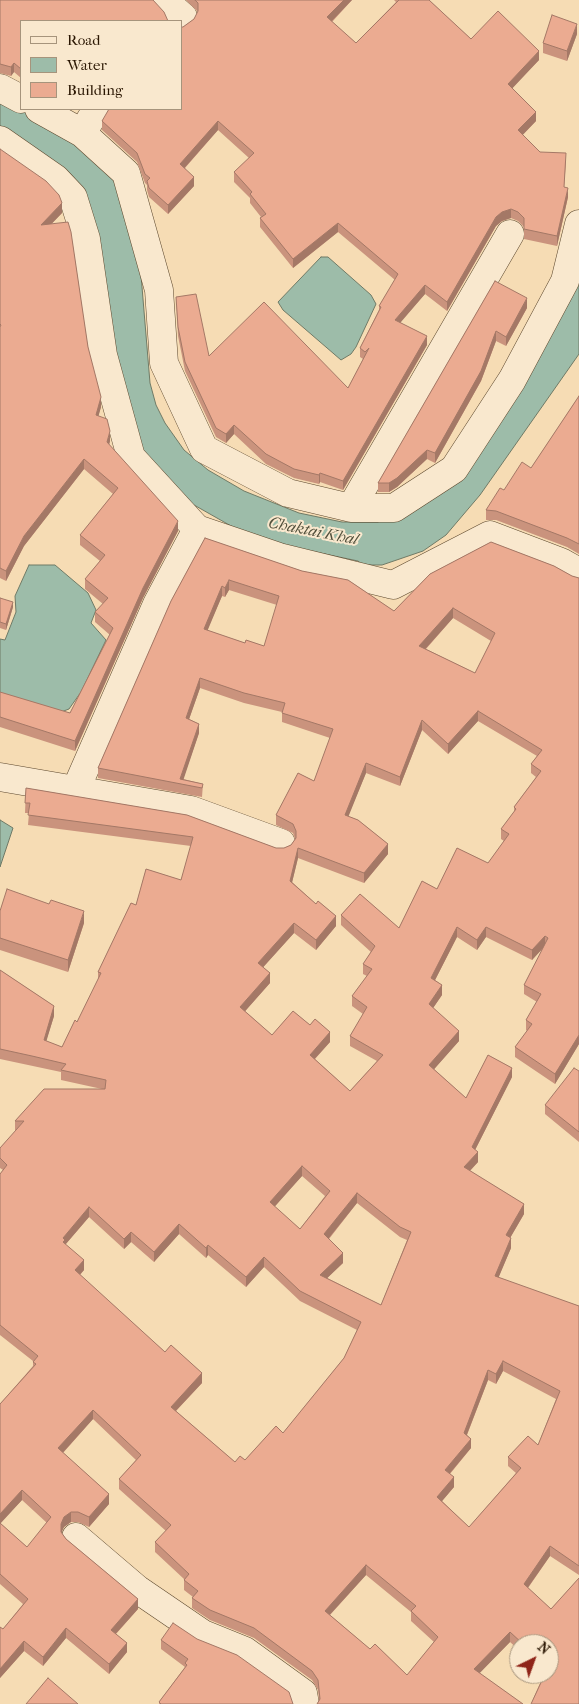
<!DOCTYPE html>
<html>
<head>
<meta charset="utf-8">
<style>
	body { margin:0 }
	#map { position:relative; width:579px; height:1704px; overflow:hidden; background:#f6dcb4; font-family:"IM FELL French Canon",serif }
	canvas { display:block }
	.legend { position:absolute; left:20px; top:20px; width:162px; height:90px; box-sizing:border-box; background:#f9e8ce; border:1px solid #a6947c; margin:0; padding:6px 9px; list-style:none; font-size:15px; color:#2a1602 }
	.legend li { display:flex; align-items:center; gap:10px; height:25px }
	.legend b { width:25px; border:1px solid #a6947c }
	.north { position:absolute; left:509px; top:1634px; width:50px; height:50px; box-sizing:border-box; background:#f9e8ce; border:1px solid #a6947c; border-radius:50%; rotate:42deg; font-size:14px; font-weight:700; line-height:20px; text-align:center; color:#2a1602 }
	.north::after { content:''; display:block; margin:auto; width:18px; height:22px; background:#8f2418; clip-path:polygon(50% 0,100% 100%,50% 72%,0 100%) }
</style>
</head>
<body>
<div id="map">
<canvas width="579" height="1704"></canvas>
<ul class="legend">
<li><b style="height:6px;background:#f9e8ce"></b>Road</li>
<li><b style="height:14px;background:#9dbca9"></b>Water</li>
<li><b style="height:14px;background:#ebab91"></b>Building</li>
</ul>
<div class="north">N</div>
</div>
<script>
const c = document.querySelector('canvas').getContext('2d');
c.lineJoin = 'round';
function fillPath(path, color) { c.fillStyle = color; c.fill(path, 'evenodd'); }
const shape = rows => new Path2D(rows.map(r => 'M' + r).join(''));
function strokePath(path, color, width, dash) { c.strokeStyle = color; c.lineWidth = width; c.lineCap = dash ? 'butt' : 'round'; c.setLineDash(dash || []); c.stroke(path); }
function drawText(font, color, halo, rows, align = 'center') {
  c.font = font + ' "IM FELL French Canon",serif'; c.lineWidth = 4; c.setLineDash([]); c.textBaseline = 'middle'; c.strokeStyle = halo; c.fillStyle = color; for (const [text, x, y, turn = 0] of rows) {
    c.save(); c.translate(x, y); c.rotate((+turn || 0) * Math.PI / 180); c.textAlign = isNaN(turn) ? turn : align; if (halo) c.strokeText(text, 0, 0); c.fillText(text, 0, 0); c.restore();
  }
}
const water = shape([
	[0,97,85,145,118,176,141,275,150,383,156,405,165,423,184,450,208,470,244,491,299,513,342,522,378,522,434,491,579,266,579,354,480,495,446,535,423,551,382,565,363,565,358,561,254,539,187,501,131,439,82,205,0,136,0,97],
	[321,257,328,257,371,295,376,304,356,347,351,354,341,360,283,310,278,302,321,257],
	[29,565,55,565,88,593,96,610,91,623,106,640,81,692,69,709,53,715,0,693,0,639,5,640,16,612,15,596,29,565],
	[0,820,13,828,0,867,0,820]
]);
const minor = shape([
	[164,0,183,17,179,21],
	[0,88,21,99],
	[39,109,82,133],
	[97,109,82,133,126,173,159,290,164,363,204,449,288,493,351,508,394,508,454,469,512,380,565,281,579,224],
	[0,140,56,179,73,197,86,239,103,355,131,457,197,529,279,557,393,585,490,535,561,562,579,572],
	[351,508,510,234],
	[0,777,191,810,281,843],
	[76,789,157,604,197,529],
	[76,1537,137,1589,203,1634,245,1651,303,1693,305,1704]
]);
const wall = shape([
	[0,0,21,21,21,78,14,72,11,76,0,73],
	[186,0,352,0,332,22,356,43,396,2,394,0,429,0,471,39,539,60,512,88,536,121,522,135,540,152,566,162,564,187,568,197,557,246,524,239,524,227,518,221,511,218,502,221,496,226,447,311,425,294,400,322,427,345,343,490,320,482,319,484,294,478,266,464,234,434,226,443,216,437,185,371,178,336,176,297,209,356,348,388,363,359,360,357,360,348,379,310,379,306,395,280,338,232,293,268,260,227,260,218,261,217,250,203,250,198,234,182,234,172,249,158,218,130,185,168,194,186,168,214,149,197,147,190,147,185,145,183,137,162,102,130,102,121,183,27,194,19,198,12],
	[577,34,567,61,543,53,543,43],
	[0,149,62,213,51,224,88,347,101,407,98,416,110,441,109,445,178,531,143,598,75,751,0,727,0,692,70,713,110,635,95,622,95,612,103,604,85,589,85,579,100,561,80,545,80,535,113,494,84,469,24,546,6,581,0,578],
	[495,281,527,308,506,346,496,341,481,381,435,463,427,459,397,487,389,492,378,492,378,483],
	[579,396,579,554,567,547,496,520,486,520,486,510,504,490,531,468],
	[205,538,302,571,348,580,394,611,430,574,491,542,554,566,572,576,579,578,579,1044,555,1084,515,1057,515,1047,527,1031,526,1030,526,1020,537,1002,524,994,524,985,543,948,532,960,486,937,477,950,457,937,435,980,442,985,442,995,433,1008,459,1031,459,1041,434,1069,466,1098,488,1055,512,1068,512,1077,475,1150,478,1152,478,1162,470,1171,524,1204,524,1214,510,1238,511,1238,511,1248,498,1278,579,1306,579,1575,550,1556,528,1588,551,1609,579,1578,579,1704,531,1704,544,1674,549,1674,549,1644,519,1644,519,1650,510,1642,479,1673,523,1704,317,1704,319,1700,318,1690,312,1680,254,1638,210,1620,192,1608,192,1598,193,1597,184,1590,184,1579,155,1552,155,1542,166,1531,119,1489,119,1479,136,1460,93,1419,63,1453,109,1494,109,1504,89,1527,78,1522,71,1522,64,1527,61,1532,66,1539,138,1599,138,1609,116,1634,127,1643,127,1652,109,1674,66,1638,43,1666,24,1651,0,1678,0,1627,3,1629,23,1604,0,1584,0,1404,33,1366,33,1361,0,1335,0,1174,3,1170,0,1168,0,1148,16,1131,15,1131,15,1121,44,1089,102,1089,61,1080,61,1072,0,1059,0,970,54,1006,54,1016,46,1041,62,1047,75,1020,77,1022,98,980,98,972,131,903,136,905,146,869,181,880,191,846,28,825,29,813,25,813,26,788,187,815,276,848,284,848,291,845,295,839,293,833,276,825,276,815,298,773,314,781,330,738,282,722,282,712,244,703,200,688,189,719,199,724,199,733,183,779,203,784,202,797,98,778,98,768,171,601],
	[229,590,277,605,264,646,246,640,245,643,207,630,222,596,225,597],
	[453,618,491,641,475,673,426,649],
	[478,721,537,756,531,764,531,773,536,777,514,807,514,812,501,829,501,839,504,841,488,863,457,848,437,889,422,881,399,928,360,894,341,915,341,925,371,952,363,964,363,974,367,976,352,996,352,1006,363,1014,350,1036,350,1046,377,1061,350,1091,315,1059,330,1042,330,1032,315,1019,310,1025,293,1011,272,1035,245,1011,270,983,270,973,263,967,294,933,316,950,336,926,336,916,318,901,316,904,292,882,298,858,364,883,388,854,388,844,358,820,348,816,366,773,400,786,422,730,448,754],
	[302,1176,325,1196,300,1229,274,1206],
	[357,1203,400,1237,407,1240,381,1305,327,1278,343,1263,343,1253,329,1239],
	[89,1217,124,1249,131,1242,154,1262,179,1234,206,1258,208,1255,246,1287,264,1267,300,1301,357,1330,344,1358,283,1433,276,1426,245,1460,240,1456,235,1462,176,1411,202,1383,202,1373,171,1345,165,1352,80,1275,84,1270,84,1260,65,1245],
	[503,1371,556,1399,538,1445,528,1436,508,1457,508,1466,516,1473,469,1527,442,1501,454,1487,454,1477,450,1474,471,1448,471,1439,467,1435,488,1380,496,1384],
	[22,1500,47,1523,27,1547,0,1523],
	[366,1575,411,1612,411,1621,434,1642,407,1675,375,1644,370,1649,330,1615],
	[0,598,13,607,6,630,0,628],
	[49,904,84,923,68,972,0,950,0,911],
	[579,1071,579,1142,545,1114,545,1105],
	[161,1640,293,1704,159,1704,159,1702,185,1667,161,1649]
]);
const shadedWall = shape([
	[344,0,352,0,327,26,327,17],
	[577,24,577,34,567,61,567,51],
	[539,51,539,60,508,93,508,84],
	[14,63,14,72,11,76,11,67],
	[536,112,536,121,518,140,518,130],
	[218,121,218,130,180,173,180,164],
	[194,177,194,186,168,214,168,205],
	[568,188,568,197,557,246,557,236],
	[62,203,62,213,41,235,41,225],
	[511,209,511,218,502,221,496,226,447,311,447,302,496,217,502,212],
	[338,223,338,232,293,268,293,259],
	[425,285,425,294,395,329,395,320],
	[527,298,527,308,506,346,506,337],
	[496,331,496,341,481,381,435,463,435,453],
	[427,336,427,345,343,490,343,481],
	[101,397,101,407,96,425,96,415],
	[234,425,234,434,226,443,226,434],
	[110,431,110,441,107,452,107,442],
	[427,450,427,459,397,487,389,492,389,483],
	[84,459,84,469,24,546,6,581,6,571,24,536],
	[320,473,320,482,319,484,319,475],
	[178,521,178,531,143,598,75,751,75,741,143,588],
	[229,580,229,590,225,597,225,588],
	[222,586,222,596,204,639,204,629],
	[13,602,13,607,6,630,6,624],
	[453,608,453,618,419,656,419,646],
	[200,678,200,688,186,728,186,718],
	[478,711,478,721,448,754,448,744],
	[422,720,422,730,400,786,400,777],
	[199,724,199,733,182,784,180,779],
	[366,763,366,773,345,825,345,815],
	[388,844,388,854,364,883,364,873],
	[298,848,298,858,290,891,290,881],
	[84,911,84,923,68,972,68,960],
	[336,916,336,926,316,950,316,940],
	[294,923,294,933,258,973,258,963],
	[457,927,457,937,431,988,431,978],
	[486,927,486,937,477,950,477,940],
	[545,936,545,946,532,960,532,950],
	[270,973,270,983,240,1017,240,1007],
	[442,985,442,995,429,1014,429,1004],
	[54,1006,54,1016,44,1049,44,1040],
	[459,1031,459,1041,429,1075,429,1065],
	[330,1032,330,1042,310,1064,310,1055],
	[579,1035,579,1044,555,1084,555,1074],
	[512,1068,512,1077,472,1156,472,1147],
	[478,1152,478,1162,464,1177,464,1167],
	[302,1166,302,1176,270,1212,270,1202],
	[357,1193,357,1203,324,1244,324,1234],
	[524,1204,524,1214,506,1245,506,1235],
	[89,1207,89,1217,65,1245,63,1252,63,1238],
	[179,1224,179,1234,154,1262,154,1252],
	[131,1232,131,1242,124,1249,124,1239],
	[511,1238,511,1248,495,1286,495,1276],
	[208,1245,208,1255,206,1258,206,1248],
	[343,1253,343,1263,320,1285,320,1275],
	[264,1257,264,1267,246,1287,246,1277],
	[84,1260,84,1270,75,1280,75,1270],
	[503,1361,503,1371,496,1384,496,1374],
	[488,1370,488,1380,464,1442,464,1433],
	[202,1373,202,1383,171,1416,171,1407],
	[93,1410,93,1419,58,1458,58,1448],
	[471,1439,471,1448,445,1479,445,1470],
	[454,1477,454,1487,437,1507,437,1497],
	[22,1490,22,1500,0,1524,0,1514],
	[109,1494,109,1504,89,1527,89,1517],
	[71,1512,71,1522,64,1527,61,1534,61,1524,64,1517],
	[550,1546,550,1556,524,1593,524,1584],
	[366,1565,366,1575,325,1620,325,1611],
	[138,1599,138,1609,111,1639,111,1630],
	[66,1628,66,1638,43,1666,43,1657],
	[510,1632,510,1642,474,1679,474,1669],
	[24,1641,24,1651,0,1678,0,1669],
	[127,1643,127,1652,109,1674,109,1664]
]);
const building = shape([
	[0,0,153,0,164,12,168,21,21,21,21,69,14,63,11,67,0,64,0,0],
	[195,0,344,0,327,17,356,43,399,0,429,0,471,39,498,11,539,51,508,84,536,112,518,130,540,152,566,153,564,187,568,188,557,236,524,229,524,218,518,212,511,209,502,212,496,217,447,302,425,285,395,320,427,336,343,481,320,473,319,475,294,469,266,454,234,425,226,434,216,428,185,362,178,327,176,297,196,294,209,356,264,302,348,388,369,348,365,352,360,348,381,307,379,306,398,274,338,223,293,259,260,218,266,214,250,194,252,192,234,172,254,153,218,121,180,164,194,177,168,205,149,188,147,181,150,178,145,174,137,153,102,121,109,109,181,109,181,27,183,27,194,19,198,11,198,3,195,0],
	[552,15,577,24,567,51,543,43,552,15],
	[0,149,46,181,59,195,62,203,41,225,68,222,71,232,88,347,101,397,96,415,107,419,110,431,107,442,178,521,143,588,75,741,0,717,0,692,70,713,113,628,95,612,108,598,85,579,105,555,80,535,118,488,84,459,24,536,6,571,0,568,0,327,1,325,0,324,0,149],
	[495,281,527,298,506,337,496,331,481,371,435,453,427,450,397,478,389,483,378,483,495,281],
	[579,396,579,544,567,538,496,511,486,510,500,488,504,490,522,462,531,468,579,396],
	[205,538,302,571,348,580,394,611,430,574,491,542,554,566,572,576,579,578,579,1035,555,1074,515,1047,532,1024,526,1020,541,994,524,985,548,938,545,936,532,950,486,927,477,940,457,927,431,978,442,985,429,1004,459,1031,429,1065,466,1098,488,1055,512,1068,472,1147,478,1152,464,1167,524,1204,506,1235,511,1238,495,1276,579,1306,579,1566,550,1546,524,1584,551,1609,579,1578,579,1704,531,1704,545,1674,549,1674,549,1644,523,1644,510,1632,474,1669,523,1704,317,1704,320,1699,318,1680,312,1671,254,1628,210,1610,192,1598,198,1591,184,1580,189,1574,155,1542,171,1525,119,1479,141,1455,93,1410,58,1448,109,1494,89,1517,78,1512,71,1512,64,1517,61,1524,61,1532,66,1539,138,1599,111,1630,127,1643,109,1664,66,1628,43,1657,24,1641,0,1669,0,1627,3,1629,28,1599,0,1574,0,1523,27,1547,51,1517,22,1490,0,1514,0,1404,36,1364,33,1362,38,1356,0,1325,0,1174,7,1165,0,1158,0,1148,24,1121,15,1121,44,1089,105,1089,106,1080,61,1070,66,1064,32,1056,0,1049,0,970,54,1006,44,1040,62,1047,75,1020,77,1022,101,973,98,972,131,903,136,905,146,869,181,880,193,837,28,815,30,803,25,803,26,788,187,815,276,848,284,848,291,845,296,838,296,831,293,824,276,815,298,773,314,781,333,729,282,713,285,703,244,693,200,678,186,718,199,724,180,779,203,784,202,788,98,768,171,601,205,538],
	[229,580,279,596,264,646,246,640,245,643,204,629,222,586,225,588,229,580],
	[453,608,495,633,475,673,419,646,453,608],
	[478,711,542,750,531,764,541,771,514,807,516,809,501,829,509,834,488,863,457,848,437,889,422,881,399,928,360,894,341,915,375,946,363,964,372,969,352,996,367,1007,350,1036,383,1055,350,1091,310,1055,330,1032,315,1019,310,1025,293,1011,272,1035,240,1007,270,973,258,963,294,923,316,940,336,916,318,901,316,904,290,881,298,848,364,873,388,844,358,820,345,815,366,763,400,777,422,720,448,744,478,711],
	[302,1166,330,1191,300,1229,270,1202,302,1166],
	[357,1193,400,1227,411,1232,381,1305,320,1275,343,1253,324,1234,357,1193],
	[89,1207,124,1239,131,1232,154,1252,179,1224,206,1248,208,1245,246,1277,264,1257,300,1291,361,1322,344,1358,283,1433,276,1426,245,1460,240,1456,235,1462,171,1407,202,1373,171,1345,165,1352,75,1270,84,1260,63,1242,65,1240,63,1238,89,1207],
	[503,1361,560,1391,538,1445,528,1436,508,1457,521,1468,469,1527,437,1497,454,1477,445,1470,471,1439,464,1433,488,1370,496,1374,503,1361],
	[366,1565,416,1606,411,1611,438,1637,407,1675,375,1644,370,1649,325,1611,366,1565],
	[0,598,13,602,6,624,0,622,0,598],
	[7,889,49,904,51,900,84,911,68,960,0,938,0,911,7,889],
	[574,1068,579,1071,579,1132,545,1105,574,1068],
	[173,1623,197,1639,237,1655,289,1692,293,1704,161,1704,159,1702,187,1665,185,1663,188,1659,161,1640,173,1623],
	[48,1678,78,1704,26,1704,48,1678]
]);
const waterNames = [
	["Chaktai Khal",313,532,11]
];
fillPath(water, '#9dbca9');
strokePath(water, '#6f7a66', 1);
strokePath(minor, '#5d482e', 29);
strokePath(minor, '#f9e8ce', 28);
fillPath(wall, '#ca937d');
fillPath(shadedWall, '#a47866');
fillPath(building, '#ebab91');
strokePath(building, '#a47866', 1);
drawText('italic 16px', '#52503c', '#f9e8ce', waterNames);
</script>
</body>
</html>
